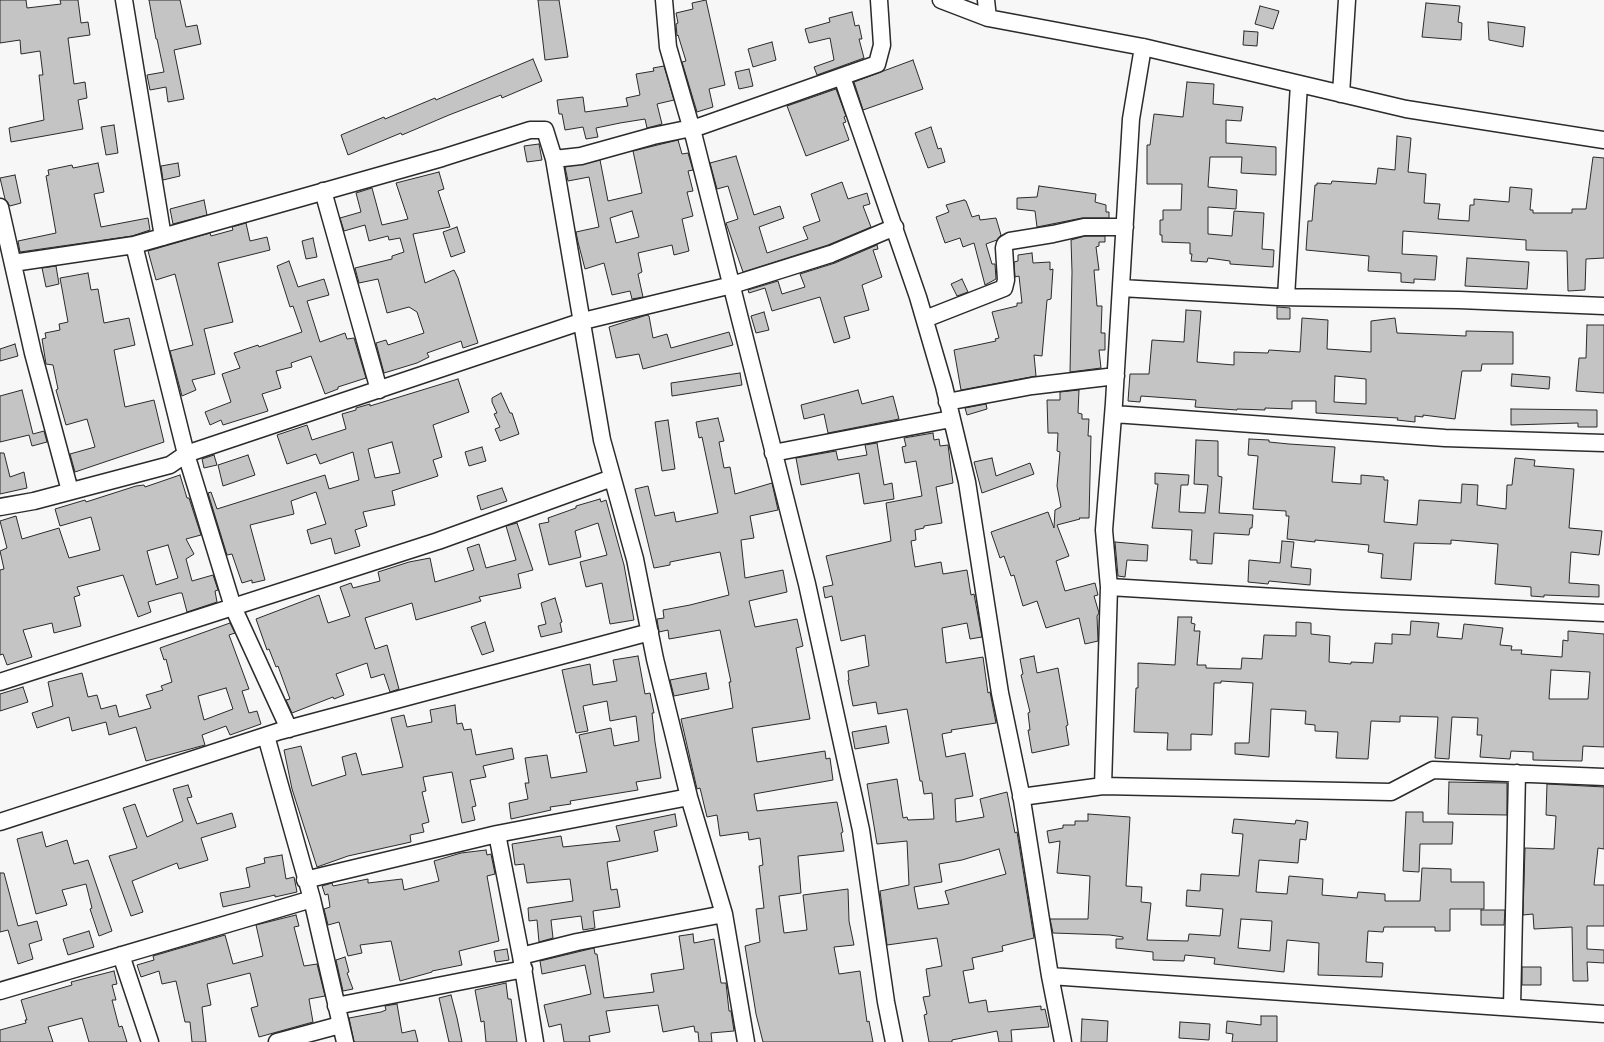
<!DOCTYPE html>
<html>
<head>
<meta charset="utf-8">
<style>
	body { margin:0 }
	canvas { display:block; background:#f7f7f7 }
</style>
</head>
<body>
<canvas width="1604" height="1042"></canvas>
<script>
const c = document.querySelector('canvas').getContext('2d');
c.lineJoin = 'round';
function fillPath(path, color) { c.fillStyle = color; c.fill(path, 'evenodd'); }
const shape = rows => new Path2D(rows.map(r => 'M' + r).join(''));
function strokePath(path, color, width, dash) { c.strokeStyle = color; c.lineWidth = width; c.lineCap = dash ? 'butt' : 'round'; c.setLineDash(dash || []); c.stroke(path); }
const building = shape([
	[0,0,26,0,27,8,61,4,60,0,78,0,81,23,88,22,90,35,68,38,74,84,85,82,87,98,78,100,83,129,11,142,9,128,44,120,39,75,43,75,40,51,21,54,20,40,0,43,0,0],
	[149,0,180,0,186,27,197,25,201,44,174,50,184,99,168,102,166,87,150,90,147,75,164,72,157,39,156,39,149,0],
	[538,0,559,0,568,57,545,60,538,0],
	[706,0,725,85,709,89,713,107,697,112,682,62,686,61,678,35,677,36,676,24,678,23,676,13,693,9,692,3,706,0],
	[1426,3,1460,6,1458,22,1462,23,1461,40,1422,37,1426,3],
	[1260,6,1279,11,1273,29,1255,24,1260,6],
	[852,12,855,26,859,25,862,39,859,39,864,58,817,75,814,67,834,60,830,38,809,43,805,29,830,22,829,18,852,12],
	[1488,22,1525,27,1523,47,1489,40,1488,22],
	[1244,31,1258,32,1257,46,1243,45,1244,31],
	[772,42,776,60,753,67,748,49,772,42],
	[533,59,542,81,502,98,501,95,449,115,402,135,401,133,348,155,341,135,384,117,385,119,435,98,436,100,533,59],
	[913,60,923,89,863,110,854,82,913,60],
	[664,66,674,100,657,104,662,124,647,128,645,119,620,123,596,128,598,137,586,139,583,127,565,130,562,114,559,114,557,100,583,97,585,112,628,106,626,98,640,95,636,74,654,71,653,68,664,66],
	[749,69,753,86,739,89,735,72,749,69],
	[1187,82,1214,84,1213,104,1243,107,1241,121,1226,120,1226,143,1276,147,1276,175,1241,173,1242,157,1210,157,1208,187,1237,190,1236,209,1208,207,1208,234,1232,236,1234,211,1264,213,1262,249,1274,250,1273,267,1230,264,1230,261,1208,258,1207,262,1191,261,1192,254,1190,254,1190,243,1162,242,1162,235,1160,235,1160,220,1163,220,1163,210,1181,210,1182,184,1147,184,1147,145,1150,145,1154,114,1183,117,1187,82],
	[836,89,846,116,844,117,846,122,843,123,849,140,806,156,787,106,836,89],
	[114,125,118,153,106,155,101,127,114,125],
	[931,127,938,149,941,148,945,162,928,168,915,133,931,127],
	[1397,136,1411,138,1408,172,1426,174,1424,203,1440,204,1438,219,1469,221,1470,205,1474,205,1474,199,1509,202,1510,187,1532,189,1530,210,1533,210,1533,213,1572,213,1572,209,1586,209,1593,157,1604,158,1604,258,1586,259,1585,290,1568,291,1567,251,1526,250,1526,240,1403,231,1402,254,1437,256,1435,280,1414,279,1414,283,1401,282,1401,273,1368,271,1369,256,1306,250,1308,221,1312,221,1315,185,1317,185,1317,183,1331,184,1332,181,1376,184,1378,168,1395,170,1397,136],
	[678,140,682,154,688,153,693,170,688,171,693,191,687,192,693,216,682,219,689,251,674,255,672,245,638,253,642,272,638,274,643,297,632,299,630,291,612,295,604,263,585,269,578,242,576,232,599,227,589,177,568,181,565,167,600,160,608,201,642,193,633,151,678,140],
	[632,211,639,237,616,243,610,218,632,211],
	[539,144,542,160,527,162,524,146,539,144],
	[736,156,754,215,780,206,784,218,759,227,767,253,808,239,803,227,820,221,811,194,842,182,848,199,867,193,870,204,863,206,871,227,828,245,743,272,726,223,738,219,728,186,717,189,710,163,736,156],
	[98,163,104,192,94,194,101,227,148,218,150,230,132,236,20,252,18,241,56,233,46,176,49,175,48,170,72,165,73,168,98,163],
	[178,163,180,176,163,180,161,166,178,163],
	[439,172,444,189,438,191,450,227,413,234,425,283,454,270,458,278,478,343,463,348,461,341,427,353,429,357,417,363,384,373,376,343,386,340,388,345,424,333,417,312,409,307,387,313,378,279,359,283,355,268,392,259,392,256,404,252,400,238,389,240,388,236,369,241,365,225,344,231,340,218,361,212,356,193,372,188,382,225,408,219,396,183,439,172],
	[15,175,21,203,10,206,5,199,0,178,15,175],
	[1039,186,1096,194,1095,202,1106,205,1106,212,1109,212,1109,218,1082,218,1037,227,1035,211,1017,209,1017,198,1037,197,1039,186],
	[204,200,207,215,173,224,170,209,204,200],
	[964,200,966,201,972,217,979,215,980,220,996,218,1001,235,997,240,986,244,992,264,995,264,996,279,985,285,974,243,963,247,960,238,945,243,936,217,949,212,946,205,964,200],
	[246,223,250,241,267,237,270,250,218,263,233,322,204,329,215,374,192,380,196,390,182,396,170,351,193,345,175,274,156,280,148,251,210,233,211,236,233,230,232,227,246,223],
	[457,227,465,252,451,257,443,232,457,227],
	[1085,236,1105,236,1105,242,1099,242,1099,246,1096,247,1099,270,1094,270,1097,306,1102,306,1101,333,1105,333,1105,350,1099,350,1101,368,1070,372,1072,272,1071,240,1085,236],
	[313,238,317,257,306,259,302,241,313,238],
	[877,245,878,249,873,250,882,277,862,285,869,310,844,317,850,338,834,343,820,297,772,311,765,288,749,293,748,290,778,281,782,294,805,287,800,274,835,263,877,245],
	[1032,253,1033,263,1050,262,1050,270,1053,269,1051,299,1047,300,1042,356,1034,355,1036,376,961,390,954,350,996,341,995,339,999,338,992,312,1017,306,1017,303,1022,303,1019,276,1015,277,1014,262,1018,261,1018,255,1032,253],
	[1467,258,1529,262,1527,289,1465,286,1467,258],
	[289,261,298,287,324,279,329,295,307,301,320,342,345,333,347,339,354,338,366,378,338,387,338,389,325,394,311,356,291,363,292,367,276,371,281,388,262,394,268,411,223,425,221,420,210,425,205,412,231,402,222,374,240,368,234,353,258,345,259,347,302,332,293,306,290,307,277,266,289,261],
	[56,266,59,284,46,287,42,268,56,266],
	[88,273,91,290,98,289,104,323,129,318,135,345,114,350,125,407,154,400,164,442,75,472,70,454,95,447,87,419,66,425,56,390,58,389,53,365,46,364,42,339,46,338,45,333,60,330,59,324,68,322,60,278,88,273],
	[962,279,968,292,957,296,951,284,962,279],
	[1277,307,1290,308,1290,319,1277,319,1277,307],
	[1186,310,1201,311,1197,362,1234,365,1234,352,1268,353,1269,350,1300,352,1302,318,1328,320,1327,349,1371,352,1371,321,1395,318,1397,333,1466,336,1466,331,1513,332,1513,364,1482,364,1481,371,1462,371,1455,419,1423,415,1423,417,1415,416,1415,422,1397,420,1398,418,1316,413,1316,401,1292,401,1292,409,1265,408,1265,410,1237,409,1237,410,1195,407,1196,400,1141,396,1140,402,1128,401,1130,374,1149,374,1152,340,1184,342,1186,310],
	[1335,376,1366,379,1366,404,1334,402,1335,376],
	[764,312,769,330,756,333,751,316,764,312],
	[647,315,649,316,653,338,667,334,671,348,729,332,733,345,643,369,639,354,616,358,609,327,647,315],
	[1587,325,1604,325,1604,393,1576,391,1579,358,1586,358,1587,325],
	[15,344,18,356,0,361,0,349,15,344],
	[740,373,742,385,672,396,671,383,740,373],
	[1512,374,1550,377,1549,389,1511,386,1512,374],
	[458,379,469,412,433,425,442,457,433,460,438,476,392,491,395,505,363,512,367,526,355,530,360,546,335,554,331,538,311,544,307,530,326,524,316,492,291,501,294,514,250,525,265,580,252,583,252,580,242,583,232,554,227,555,208,493,211,492,217,509,325,475,329,489,359,480,353,452,320,464,316,454,287,464,277,435,307,425,312,440,346,429,342,414,356,410,356,408,370,404,370,406,458,379],
	[392,442,400,473,375,478,368,449,392,442],
	[22,390,33,434,44,431,47,442,32,446,29,435,0,442,0,396,22,390],
	[858,390,862,404,893,396,899,419,828,433,824,414,804,419,801,405,858,390],
	[1079,390,1078,413,1082,414,1082,419,1089,419,1088,436,1091,436,1089,518,1079,518,1080,519,1057,525,1069,556,1056,561,1065,591,1095,583,1098,595,1094,596,1099,613,1097,616,1098,641,1085,644,1079,618,1046,628,1037,601,1023,606,1014,575,1011,576,1004,556,1000,558,991,532,1048,512,1054,528,1055,510,1061,507,1057,486,1060,452,1057,451,1058,433,1048,433,1047,400,1060,400,1060,392,1079,390],
	[501,393,510,413,512,413,519,434,500,441,495,429,500,427,494,414,497,413,492,402,492,398,501,393],
	[986,404,987,409,967,415,965,408,986,404],
	[1511,409,1597,410,1597,427,1578,427,1578,423,1511,425,1511,409],
	[718,418,724,441,719,442,724,468,730,467,735,494,772,483,778,510,750,516,754,538,741,540,745,578,783,570,787,592,749,601,755,627,797,619,803,646,796,648,810,719,752,728,757,762,825,751,826,759,830,758,833,780,754,794,757,811,837,802,843,832,841,833,844,851,798,856,801,893,779,896,784,933,807,930,803,895,848,889,849,921,854,945,834,947,839,974,860,971,867,1022,869,1021,873,1042,763,1042,756,1014,745,946,760,942,756,909,764,908,759,866,763,865,760,838,749,840,748,832,720,836,717,815,707,817,700,788,697,789,681,719,733,708,729,682,731,682,720,630,669,639,668,630,659,632,657,619,664,618,663,610,690,605,729,595,720,552,670,562,670,565,654,568,635,489,648,486,655,516,674,512,676,522,718,513,702,437,699,438,696,422,718,418],
	[668,420,675,469,662,471,655,422,668,420],
	[933,433,934,440,939,439,940,446,948,445,953,483,936,487,942,523,924,526,924,528,915,530,916,540,911,541,915,567,941,562,943,574,967,570,971,595,974,594,982,637,970,639,967,623,942,628,946,663,983,657,988,693,990,692,996,723,951,730,952,732,942,734,946,757,965,753,973,796,955,799,956,822,984,817,980,799,1007,792,1015,833,1017,832,1034,938,1002,946,1003,951,972,958,974,969,963,971,969,1003,986,1000,988,1012,1041,1006,1041,1010,1045,1009,1049,1027,1011,1030,1012,1042,999,1042,997,1031,952,1040,952,1042,929,1042,924,1015,927,1014,923,997,930,996,926,969,942,966,937,938,887,945,880,891,909,885,907,841,877,844,867,784,897,779,903,818,907,817,908,820,934,819,932,793,924,794,922,781,920,781,907,709,878,714,876,702,853,706,848,680,849,680,848,671,869,666,865,635,841,641,832,596,825,598,823,587,833,585,826,556,891,541,886,503,922,496,916,461,905,463,902,447,906,446,904,438,933,433],
	[999,849,1006,874,945,891,949,904,918,909,914,887,942,882,939,864,962,860,999,849],
	[1249,439,1269,440,1269,442,1289,444,1335,447,1332,482,1361,484,1361,475,1384,477,1384,480,1388,480,1384,522,1417,525,1419,500,1461,503,1462,484,1478,485,1477,505,1506,509,1507,485,1512,485,1515,458,1535,460,1534,466,1574,469,1569,528,1602,531,1599,555,1571,552,1569,583,1599,585,1599,597,1544,595,1544,597,1531,596,1531,587,1495,584,1498,544,1451,540,1451,544,1414,543,1411,580,1381,578,1383,554,1368,552,1369,545,1315,540,1315,542,1287,539,1289,516,1286,516,1286,511,1253,509,1258,456,1248,455,1249,439],
	[1196,440,1218,441,1218,476,1222,477,1219,513,1253,515,1252,528,1250,528,1249,535,1214,533,1212,564,1197,563,1197,560,1190,560,1192,530,1152,528,1158,484,1155,484,1155,473,1189,475,1188,485,1181,485,1179,512,1205,513,1208,485,1194,484,1196,440],
	[877,443,884,485,892,483,894,499,864,504,859,473,801,485,796,458,836,451,838,460,867,455,865,445,877,443],
	[482,447,486,461,469,466,465,452,482,447],
	[0,453,4,453,10,477,24,472,27,488,0,494,0,453],
	[214,455,217,465,204,468,202,459,214,455],
	[248,455,255,475,223,486,218,465,248,455],
	[992,458,996,476,1030,463,1034,474,982,493,974,462,992,458],
	[180,475,187,498,189,498,201,535,186,539,194,554,186,559,192,581,213,575,218,590,215,591,217,602,187,612,182,593,179,593,148,602,151,612,138,617,123,575,77,587,80,595,74,597,81,626,54,633,52,623,23,630,32,657,7,665,3,654,0,655,0,570,4,569,0,551,7,548,0,521,16,516,22,539,59,528,69,558,100,550,91,517,60,526,55,509,85,500,86,502,136,486,144,485,145,487,180,475],
	[168,545,178,578,156,585,147,551,168,545],
	[502,488,507,501,481,510,477,496,502,488],
	[600,499,601,502,606,500,624,565,634,620,610,624,602,583,586,587,580,562,607,555,598,523,575,531,581,557,549,565,539,524,549,522,548,518,576,508,576,506,600,499],
	[517,523,533,570,518,574,521,588,479,597,481,601,416,620,412,603,365,618,375,649,387,645,399,689,390,692,384,674,371,678,367,663,336,674,344,695,334,699,333,697,292,713,286,700,290,699,278,666,276,667,269,649,267,650,256,619,319,595,328,623,350,616,340,587,351,583,353,588,380,581,378,572,409,562,430,558,435,582,474,570,467,548,479,544,486,568,516,560,506,526,517,523],
	[1282,541,1294,542,1291,567,1311,569,1310,585,1269,581,1268,584,1248,582,1249,560,1280,563,1282,541],
	[1115,542,1148,545,1147,561,1127,560,1125,577,1118,576,1115,542],
	[555,598,562,622,560,623,562,632,541,637,538,626,546,624,541,603,555,598],
	[1178,617,1192,617,1191,623,1195,624,1194,631,1200,631,1197,665,1206,665,1206,668,1241,669,1242,658,1262,659,1264,635,1296,636,1296,622,1311,623,1311,634,1330,636,1329,662,1351,664,1351,662,1373,663,1375,643,1392,644,1392,634,1410,635,1411,621,1439,623,1437,637,1462,639,1464,624,1503,628,1500,645,1512,646,1511,650,1522,650,1521,654,1562,657,1563,640,1568,641,1568,631,1604,634,1604,747,1583,746,1582,761,1533,760,1533,752,1511,751,1510,759,1480,757,1482,735,1477,735,1478,718,1452,717,1449,759,1435,758,1438,717,1400,716,1400,722,1371,721,1368,759,1336,758,1338,732,1315,731,1315,725,1305,724,1306,711,1271,709,1269,757,1235,754,1235,743,1249,743,1253,683,1221,681,1221,683,1214,683,1212,735,1191,734,1191,750,1167,750,1168,733,1134,732,1136,688,1138,688,1138,663,1175,665,1178,617],
	[1551,670,1590,672,1588,699,1549,699,1551,670],
	[485,622,494,651,482,655,471,627,485,622],
	[230,623,235,633,229,635,249,689,242,691,249,713,257,711,261,724,230,735,226,726,202,735,205,745,146,761,136,727,109,735,106,722,72,731,69,717,37,728,32,713,53,706,48,682,82,673,88,697,97,695,101,709,116,705,119,717,151,708,146,695,163,690,161,686,172,682,166,659,164,660,160,648,230,623],
	[226,688,233,709,204,720,198,696,226,688],
	[638,656,645,694,650,693,654,713,652,713,655,742,661,778,636,782,638,790,570,801,571,804,550,807,551,810,511,819,509,803,528,799,525,783,529,783,525,758,547,755,551,778,587,772,579,735,611,728,614,746,639,741,636,716,610,721,607,701,583,706,588,731,576,733,562,670,590,664,593,685,617,681,613,660,638,656],
	[1034,656,1037,673,1058,668,1068,725,1066,726,1069,745,1032,753,1028,730,1030,730,1028,713,1030,712,1021,675,1023,674,1020,659,1034,656],
	[706,673,709,689,674,696,670,680,706,673],
	[23,687,28,702,0,711,0,694,23,687],
	[455,705,457,724,462,723,464,730,471,729,476,755,512,748,514,759,483,766,486,777,470,780,476,806,472,807,475,820,462,823,452,772,423,777,426,791,422,792,429,822,422,824,424,832,410,835,411,842,348,856,317,867,292,789,284,750,301,746,312,786,346,775,342,757,356,753,362,775,403,767,391,718,404,715,407,727,432,722,430,710,455,705],
	[886,726,889,743,855,749,852,732,886,726],
	[1449,782,1507,783,1507,815,1448,814,1449,782],
	[1547,784,1604,787,1604,849,1598,848,1594,885,1604,885,1604,926,1587,926,1587,949,1604,950,1604,963,1587,962,1588,981,1573,981,1572,927,1534,929,1533,914,1523,915,1525,848,1554,849,1556,816,1546,815,1547,784],
	[188,785,192,797,187,798,197,824,232,813,236,827,201,838,208,860,179,869,177,863,132,881,143,912,131,916,109,856,137,848,123,808,135,804,147,837,183,821,173,789,188,785],
	[1406,812,1423,812,1423,822,1453,822,1452,844,1420,844,1419,872,1403,871,1406,812],
	[675,814,677,826,654,831,658,851,607,862,611,890,617,889,620,907,593,911,595,928,583,930,581,916,551,920,553,938,539,942,537,920,529,921,528,908,573,901,570,879,527,883,524,864,515,865,512,844,561,836,563,847,620,841,616,826,675,814],
	[1088,814,1130,817,1126,886,1142,887,1141,902,1151,903,1147,940,1188,941,1189,934,1220,936,1223,909,1186,906,1187,890,1200,891,1201,874,1239,876,1243,834,1232,833,1234,819,1295,824,1296,820,1308,822,1306,840,1300,839,1298,863,1259,860,1256,892,1287,894,1289,876,1323,879,1322,895,1357,898,1358,892,1385,894,1385,901,1420,901,1422,868,1451,869,1451,882,1484,882,1484,909,1450,909,1450,931,1435,931,1435,927,1384,927,1383,932,1368,931,1366,962,1383,963,1382,977,1318,975,1319,943,1287,940,1284,972,1214,964,1215,958,1185,955,1184,961,1153,960,1153,952,1116,948,1116,939,1123,939,1123,937,1110,935,1053,933,1050,919,1088,919,1090,876,1057,873,1060,841,1049,843,1047,831,1063,828,1063,825,1075,825,1075,821,1088,821,1088,814],
	[1241,919,1272,921,1270,951,1238,948,1241,919],
	[42,832,46,847,67,840,74,864,88,860,112,931,99,936,90,909,92,908,86,884,62,890,67,905,36,914,17,839,42,832],
	[486,850,487,855,491,854,495,874,487,876,499,941,459,951,462,965,432,971,432,972,400,981,391,941,360,945,362,953,348,956,339,922,328,925,324,909,330,907,328,894,325,895,322,886,332,883,333,886,368,879,368,883,402,879,404,890,439,881,434,861,461,853,486,850],
	[282,855,286,879,294,877,297,892,275,897,275,895,223,907,220,893,250,887,246,868,265,863,264,858,282,855],
	[0,873,4,873,18,926,37,921,42,940,29,944,33,959,18,964,8,930,0,932,0,873],
	[1481,910,1505,910,1504,925,1481,925,1481,910],
	[296,915,299,926,294,927,304,966,317,964,325,996,309,999,313,1022,259,1037,251,1008,258,1006,250,973,207,984,211,1005,202,1007,206,1042,192,1042,190,1022,185,1022,176,981,162,984,159,971,141,977,137,965,154,960,153,956,225,935,233,964,263,956,256,925,296,915],
	[89,931,94,947,68,955,63,939,89,931],
	[693,934,694,943,714,939,721,983,726,983,729,1011,731,1011,734,1031,711,1033,712,1042,699,1042,698,1032,695,1032,694,1026,663,1032,658,1005,606,1011,610,1032,589,1036,590,1042,564,1042,561,1024,549,1027,544,1005,591,994,585,965,542,974,540,961,594,948,595,954,597,954,604,998,654,992,651,974,684,969,679,936,693,934],
	[507,949,509,960,496,962,494,951,507,949],
	[345,957,349,972,347,973,353,989,343,991,336,960,345,957],
	[1522,967,1541,967,1541,985,1522,985,1522,967],
	[114,971,117,984,112,985,116,1000,112,1000,119,1027,122,1026,127,1042,89,1042,82,1018,48,1027,53,1042,0,1042,0,1030,26,1023,25,1020,27,1020,21,1000,72,985,71,982,114,971],
	[506,983,508,999,511,999,517,1042,486,1042,484,1021,481,1022,475,990,506,983],
	[451,995,457,1018,462,1042,449,1042,439,998,451,995],
	[397,1004,402,1033,415,1030,418,1042,354,1042,349,1018,381,1012,386,1010,385,1006,397,1004],
	[1261,1016,1277,1016,1277,1042,1232,1042,1233,1034,1226,1033,1227,1021,1261,1025,1261,1016],
	[1082,1019,1108,1021,1107,1042,1081,1042,1082,1019],
	[1180,1022,1210,1024,1209,1040,1179,1038,1180,1022]
]);
const minor = shape([
	[124,0,163,237],
	[664,0,668,47,694,137,807,584,861,830,886,1002,894,1042],
	[941,0,988,18,1143,47,1406,109,1604,140],
	[986,0,988,18],
	[842,77,918,297,944,386,967,482,1000,693,1021,794,1050,976],
	[1341,94,1347,0],
	[554,159,581,156,653,136,701,126,877,64,882,45,879,0],
	[323,191,379,390],
	[0,207,33,353,70,491],
	[134,245,186,454,233,607,289,729],
	[13,263,134,245,442,158,530,130,545,130,554,159,602,440,635,559,655,659,689,797,724,914,746,1042],
	[1121,288,1278,297,1459,300,1604,306],
	[1286,297,1299,84],
	[925,319,1004,288,1006,280,1004,248,1005,244,1010,241,1053,234,1084,227,1125,227],
	[947,402,1032,386,1116,376],
	[1114,414,1445,438,1604,443],
	[773,453,951,419],
	[0,507,34,501,170,465,186,454,583,321,732,285,831,254,895,227],
	[1109,587,1342,601,1604,613],
	[0,682,438,541,612,478],
	[266,736,312,899,345,1042],
	[1103,786,1109,587,1104,530,1114,403,1131,119,1143,47],
	[1021,797,1103,786,1391,792,1433,770,1604,777],
	[0,822,280,731,650,632],
	[497,834,521,956,535,1042],
	[305,880,497,834,689,797],
	[121,955,150,1042],
	[521,956,577,942,724,914],
	[0,991,312,899],
	[336,1006,524,969],
	[1512,1007,1517,773],
	[277,1042,340,1025],
	[1063,1042,1050,976,1604,1014]
]);
fillPath(building, '#c4c4c4');
strokePath(building, '#2b2b2b', 1);
strokePath(minor, '#2b2b2b', 19);
strokePath(minor, '#fff', 16);
</script>
</body>
</html>
